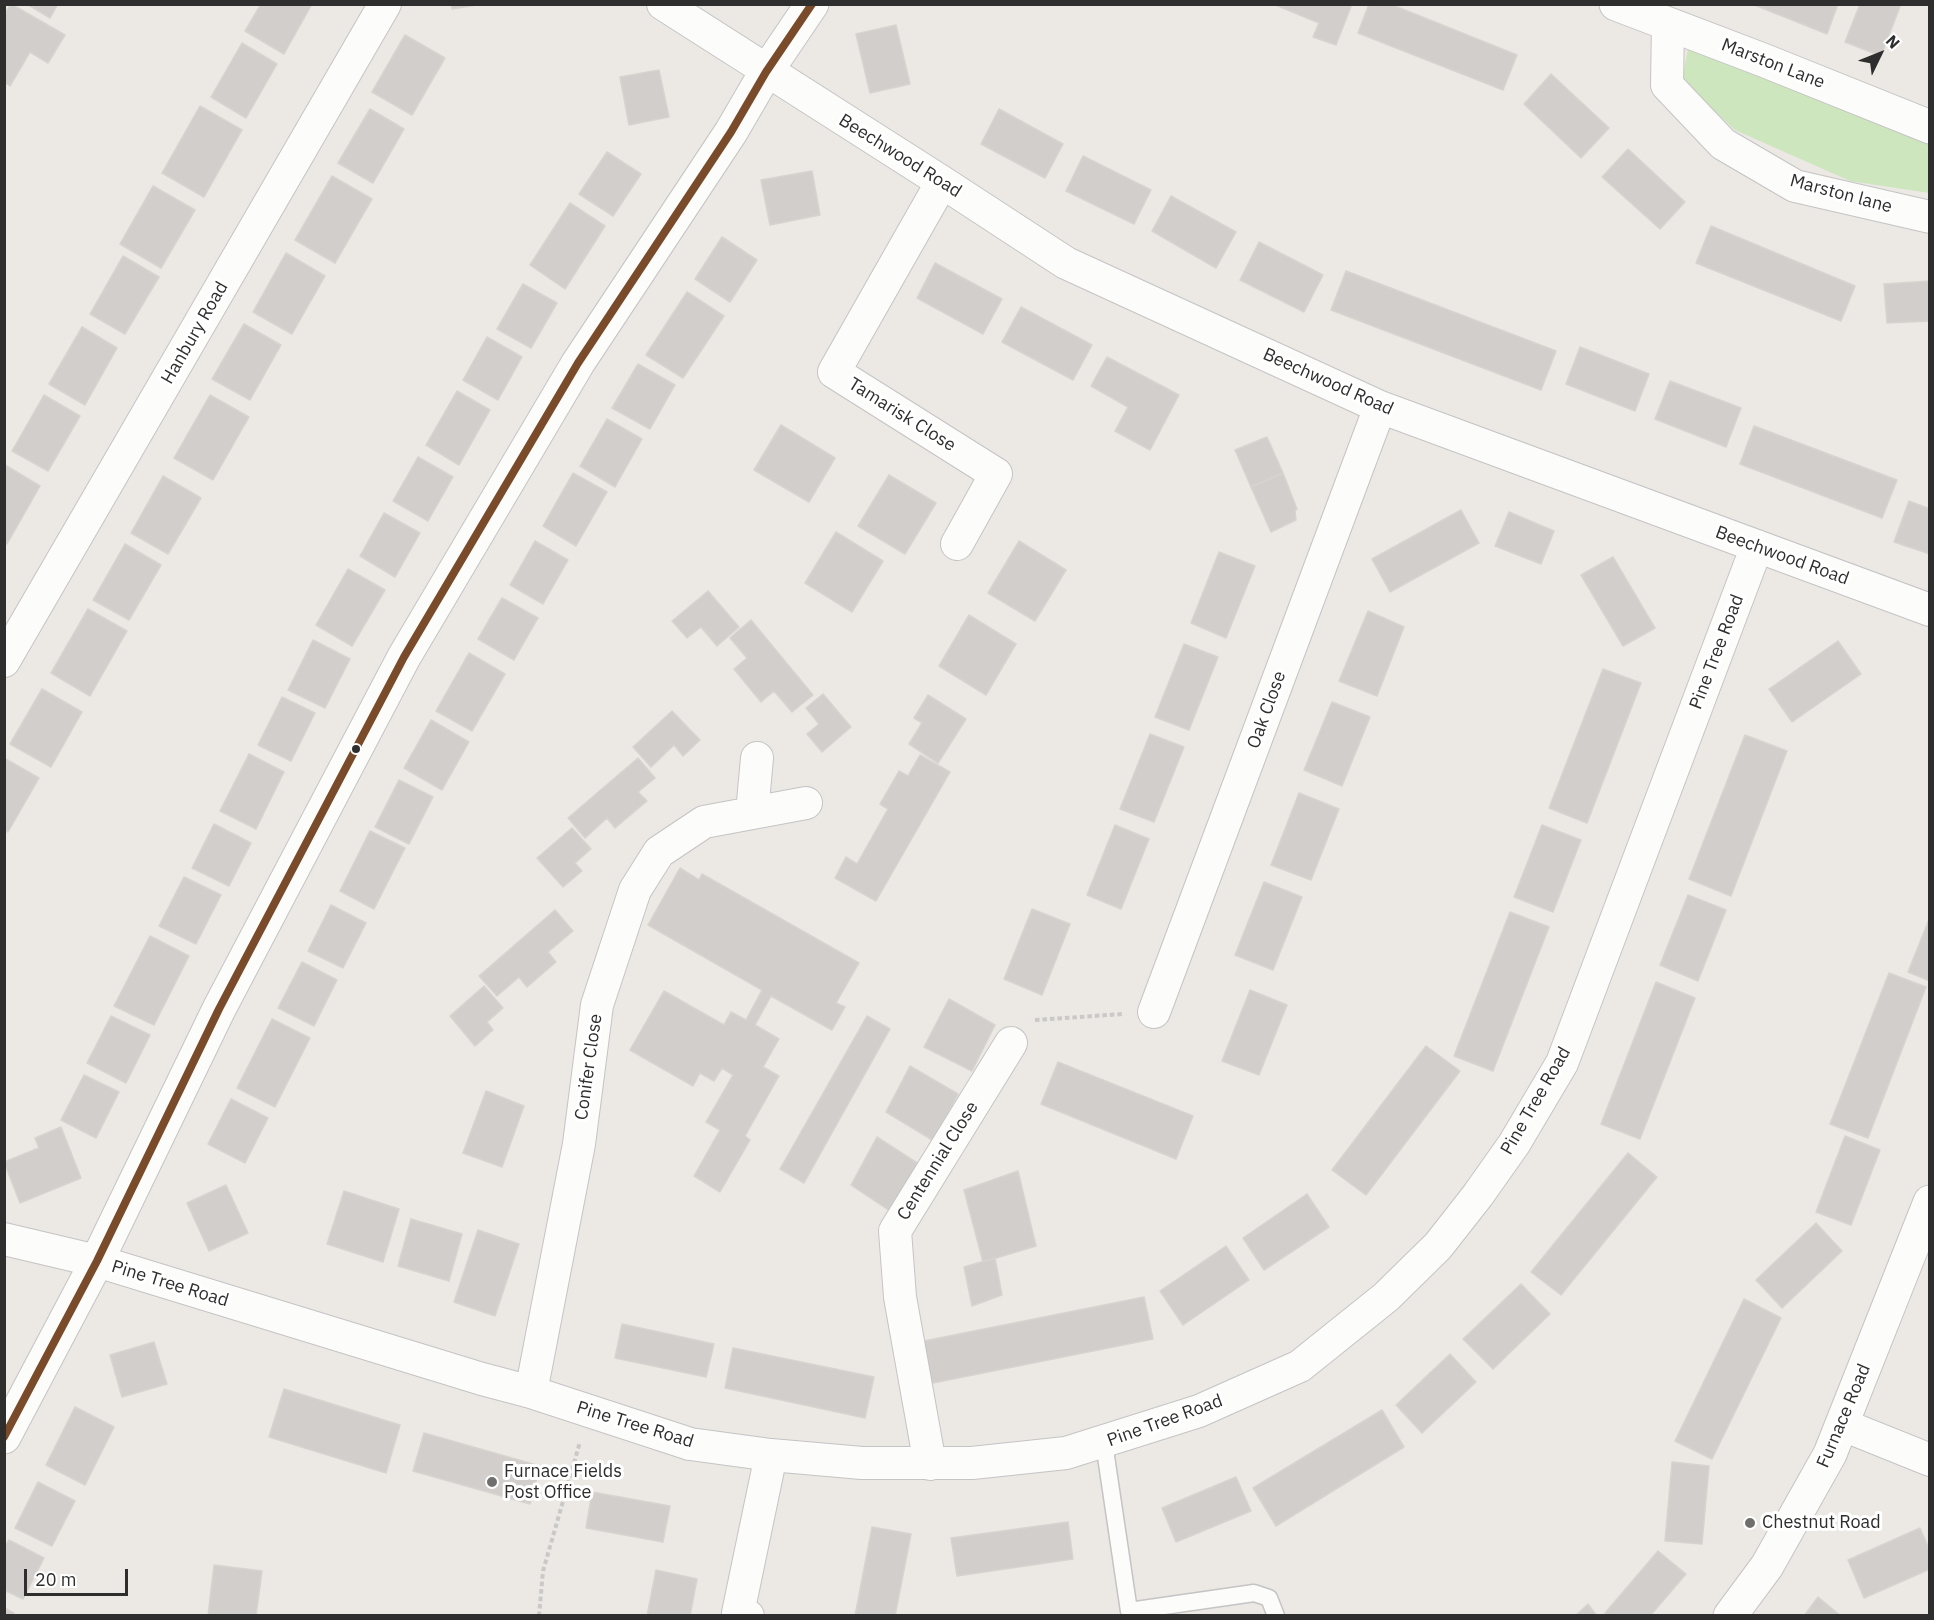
<!DOCTYPE html>
<html>
<head>
<meta charset="utf-8">
<style>
	body { margin:0 }
	#map { position:relative; width:1934px; height:1620px; overflow:hidden; background:#ece8e4; font-family:"IBM Plex Sans",sans-serif }
	canvas { display:block }
	.frame { position:absolute; inset:0; border:6px solid #2e2e2e; pointer-events:none }
	.north { position:absolute; left:1850px; top:24px; width:60px; height:60px; -webkit-text-stroke:4px #fff; paint-order:stroke; rotate:47deg; font-size:16px; font-weight:700; line-height:24px; text-align:center; color:#2e2e2e }
	.north::after { content:''; display:block; margin:auto; width:21px; height:27px; background:#2e2e2e; clip-path:polygon(50% 0,100% 100%,50% 72%,0 100%) }
	.scale { position:absolute; left:24px; top:1569px; width:104px; height:27px; box-sizing:border-box; border:3px solid #2e2e2e; border-top:0; padding-left:8px; font-size:18px; line-height:21px; white-space:nowrap; color:#2e2e2e; -webkit-text-stroke:4px #fff; paint-order:stroke }
</style>
</head>
<body>
<div id="map">
<canvas width="1934" height="1620"></canvas>
<div class="frame"></div>
<div class="north">N</div>
<div class="scale">20 m</div>
</div>
<script>
const c = document.querySelector('canvas').getContext('2d');
c.lineJoin = 'round';
function fillPath(path, color) { c.fillStyle = color; c.fill(path, 'evenodd'); }
const shape = rows => new Path2D(rows.map(r => 'M' + r).join(''));
function strokePath(path, color, width, dash) { c.strokeStyle = color; c.lineWidth = width; c.lineCap = dash ? 'butt' : 'round'; c.setLineDash(dash || []); c.stroke(path); }
function drawText(font, color, halo, rows, align = 'center') {
  c.font = font + ' "IBM Plex Sans",sans-serif'; c.lineWidth = 6; c.setLineDash([]); c.textBaseline = 'middle'; c.strokeStyle = halo; c.fillStyle = color; for (const [text, x, y, turn = 0] of rows) {
    c.save(); c.translate(x, y); c.rotate((+turn || 0) * Math.PI / 180); c.textAlign = isNaN(turn) ? turn : align; if (halo) c.strokeText(text, 0, 0); c.fillText(text, 0, 0); c.restore();
  }
}
const green = shape([
	[1688,48,1929,142,1929,193,1850,181,1735,130,1682,81]
]);
const building = shape([
	[11,4,65,35,48,63,30,52,10,86,4,82,4,15,11,4],
	[27,4,58,4,50,18,27,4],
	[261,4,312,4,284,54,245,31,261,4],
	[451,4,483,4,452,9,451,4],
	[1273,4,1352,4,1336,45,1313,37,1319,23,1273,4],
	[1369,4,1390,4,1517,55,1503,90,1358,33,1369,4],
	[1752,4,1838,4,1827,34,1752,4],
	[1860,4,1901,4,1881,56,1845,42,1860,4],
	[896,25,910,84,870,93,856,34,896,25],
	[405,35,445,58,412,115,372,92,405,35],
	[242,43,277,64,246,118,211,97,242,43],
	[659,70,669,117,629,125,620,77,659,70],
	[1551,74,1609,128,1581,158,1524,104,1551,74],
	[200,106,242,130,204,197,162,173,200,106],
	[370,109,404,129,373,183,338,163,370,109],
	[999,109,1063,144,1045,178,981,144,999,109],
	[1628,149,1685,202,1660,229,1602,177,1628,149],
	[607,152,641,174,613,216,579,194,607,152],
	[1083,156,1151,190,1134,224,1066,191,1083,156],
	[812,171,820,215,770,225,761,180,812,171],
	[332,176,372,199,335,263,295,240,332,176],
	[153,186,195,210,161,268,120,244,153,186],
	[1171,196,1236,232,1216,268,1152,231,1171,196],
	[570,203,605,226,565,289,530,265,570,203],
	[1711,226,1855,286,1841,321,1696,263,1711,226],
	[722,237,757,260,730,302,695,279,722,237],
	[1259,242,1323,275,1304,312,1240,280,1259,242],
	[286,253,325,276,292,334,253,312,286,253],
	[123,256,159,277,125,334,90,314,123,256],
	[935,263,1002,299,983,334,917,298,935,263],
	[1346,271,1556,351,1541,390,1331,310,1346,271],
	[1930,281,1930,321,1887,323,1884,284,1930,281],
	[523,284,557,303,531,348,497,329,523,284],
	[687,292,724,316,683,378,646,355,687,292],
	[1021,307,1092,345,1073,380,1002,342,1021,307],
	[244,324,281,345,250,400,212,379,244,324],
	[82,327,117,348,85,405,49,384,82,327],
	[487,337,522,357,498,400,463,380,487,337],
	[1580,347,1649,374,1635,411,1566,384,1580,347],
	[1107,357,1179,395,1150,450,1115,431,1128,407,1091,386,1107,357],
	[638,364,675,385,650,429,612,408,638,364],
	[1670,381,1741,408,1726,447,1655,419,1670,381],
	[457,391,490,410,459,465,426,445,457,391],
	[44,395,80,416,48,471,12,451,44,395],
	[210,395,249,417,213,480,174,458,210,395],
	[607,419,642,439,615,487,580,466,607,419],
	[781,425,835,458,809,502,754,470,781,425],
	[1754,426,1897,480,1882,518,1740,464,1754,426],
	[1267,437,1283,473,1251,487,1235,450,1267,437],
	[418,457,453,477,428,521,393,501,418,457],
	[5,465,40,486,7,544,4,543,5,465],
	[573,473,607,492,576,546,543,526,573,473],
	[1283,473,1297,509,1295,511,1296,520,1271,532,1251,487,1283,473],
	[889,475,936,503,905,554,858,526,889,475],
	[163,476,201,498,168,554,131,533,163,476],
	[1909,501,1930,509,1930,554,1894,542,1909,501],
	[1461,510,1479,543,1390,592,1372,559,1461,510],
	[1509,512,1554,531,1541,564,1495,546,1509,512],
	[384,513,420,533,395,577,360,556,384,513],
	[836,532,883,561,852,612,805,583,836,532],
	[535,541,568,560,543,604,510,585,535,541],
	[1019,541,1066,570,1035,621,988,593,1019,541],
	[125,544,161,565,129,620,93,600,125,544],
	[1219,552,1255,566,1226,638,1191,623,1219,552],
	[1613,557,1655,628,1623,646,1581,575,1613,557],
	[348,569,385,590,352,646,316,625,348,569],
	[708,591,739,627,717,646,701,627,687,638,672,621,708,591],
	[502,598,538,618,514,660,478,639,502,598],
	[88,609,127,631,90,696,51,673,88,609],
	[1368,611,1404,627,1377,696,1339,681,1368,611],
	[969,615,1016,644,986,695,939,666,969,615],
	[751,620,813,695,792,712,774,691,761,702,734,669,747,658,730,638,751,620],
	[313,640,350,659,325,708,288,690,313,640],
	[1838,641,1861,674,1792,722,1769,689,1838,641],
	[1184,644,1218,657,1189,730,1155,717,1184,644],
	[469,653,505,674,472,731,436,711,469,653],
	[1603,669,1641,683,1587,823,1549,808,1603,669],
	[42,689,82,712,51,767,10,744,42,689],
	[823,694,851,727,822,752,807,734,819,724,806,708,823,694],
	[928,695,966,719,938,763,909,744,922,723,914,718,928,695],
	[282,697,315,713,291,761,258,745,282,697],
	[1332,702,1370,717,1342,786,1304,770,1332,702],
	[672,711,700,740,683,756,674,745,651,767,633,747,672,711],
	[431,720,469,742,442,790,404,768,431,720],
	[1150,734,1184,747,1154,822,1120,809,1150,734],
	[1745,735,1787,751,1731,896,1689,879,1745,735],
	[249,754,284,772,256,829,220,811,249,754],
	[920,755,950,772,876,901,835,878,846,857,857,864,888,809,880,804,899,771,908,776,920,755],
	[4,758,39,778,8,832,4,830,4,758],
	[638,758,655,778,638,792,647,801,615,828,607,818,585,838,568,818,638,758],
	[399,780,433,797,409,844,375,827,399,780],
	[1299,793,1339,809,1311,880,1271,865,1299,793],
	[214,824,251,843,229,886,192,868,214,824],
	[1115,825,1149,839,1121,909,1087,895,1115,825],
	[1542,825,1581,840,1553,912,1514,897,1542,825],
	[572,828,591,849,575,863,582,871,563,887,537,858,572,828],
	[370,831,405,848,374,909,340,891,370,831],
	[680,868,699,880,702,874,859,963,836,1003,845,1007,832,1030,771,996,755,1025,779,1039,763,1067,779,1076,745,1136,750,1140,720,1192,694,1176,720,1130,706,1122,733,1075,722,1068,714,1081,700,1073,693,1086,630,1050,664,991,724,1025,731,1012,746,1020,762,990,648,925,680,868],
	[184,877,221,895,196,944,159,926,184,877],
	[1264,882,1302,897,1273,970,1235,955,1264,882],
	[1688,895,1726,910,1698,981,1660,965,1688,895],
	[331,905,366,923,343,968,308,951,331,905],
	[1032,909,1070,924,1042,995,1004,979,1032,909],
	[555,910,573,931,548,952,556,962,527,987,519,977,497,996,479,976,555,910],
	[1510,912,1549,927,1493,1071,1454,1056,1510,912],
	[1930,917,1930,981,1908,972,1930,917],
	[150,936,189,956,154,1025,114,1006,150,936],
	[302,962,337,980,314,1026,278,1008,302,962],
	[1889,973,1926,987,1868,1138,1830,1124,1889,973],
	[1656,982,1695,998,1640,1139,1601,1124,1656,982],
	[484,986,503,1008,487,1022,493,1030,475,1046,450,1016,484,986],
	[1250,990,1287,1005,1259,1075,1222,1061,1250,990],
	[949,999,995,1025,972,1071,924,1047,949,999],
	[111,1016,150,1035,126,1083,87,1063,111,1016],
	[867,1016,890,1029,804,1183,780,1169,867,1016],
	[272,1019,310,1038,275,1107,237,1088,272,1019],
	[1426,1046,1460,1071,1366,1195,1332,1170,1426,1046],
	[1058,1062,1193,1116,1176,1159,1041,1104,1058,1062],
	[910,1066,958,1094,934,1141,886,1112,910,1066],
	[84,1075,119,1092,96,1138,61,1120,84,1075],
	[486,1091,524,1106,502,1167,463,1153,486,1091],
	[231,1099,268,1118,245,1163,208,1144,231,1099],
	[61,1127,81,1178,20,1203,4,1162,39,1148,35,1138,61,1127],
	[1845,1136,1880,1150,1851,1225,1816,1212,1845,1136],
	[877,1137,925,1168,896,1215,851,1185,877,1137],
	[1628,1153,1657,1177,1561,1295,1531,1272,1628,1153],
	[1018,1171,1036,1246,983,1262,964,1190,1018,1171],
	[226,1185,248,1233,209,1251,187,1203,226,1185],
	[344,1191,399,1209,383,1262,327,1244,344,1191],
	[1307,1194,1329,1227,1264,1270,1243,1238,1307,1194],
	[411,1219,462,1234,449,1281,398,1266,411,1219],
	[1816,1223,1842,1251,1782,1308,1756,1280,1816,1223],
	[478,1230,519,1244,495,1316,454,1302,478,1230],
	[1226,1246,1249,1280,1183,1325,1160,1291,1226,1246],
	[995,1258,1002,1295,972,1306,964,1267,995,1258],
	[1521,1284,1550,1314,1493,1369,1463,1339,1521,1284],
	[1144,1297,1153,1339,928,1384,919,1342,1144,1297],
	[1744,1299,1781,1318,1712,1459,1675,1441,1744,1299],
	[622,1324,714,1344,706,1377,615,1358,622,1324],
	[154,1342,167,1384,122,1397,110,1355,154,1342],
	[733,1348,874,1377,865,1418,725,1388,733,1348],
	[1450,1354,1476,1382,1422,1433,1396,1405,1450,1354],
	[284,1389,400,1425,386,1473,269,1437,284,1389],
	[75,1407,114,1427,85,1485,46,1465,75,1407],
	[1382,1410,1404,1447,1276,1526,1253,1488,1382,1410],
	[424,1433,540,1466,530,1504,413,1471,424,1433],
	[1672,1462,1709,1466,1702,1544,1665,1541,1672,1462],
	[1236,1477,1251,1511,1176,1542,1162,1508,1236,1477],
	[38,1482,75,1501,52,1546,15,1528,38,1482],
	[592,1492,670,1506,663,1542,586,1528,592,1492],
	[1068,1522,1073,1559,957,1576,951,1538,1068,1522],
	[872,1527,911,1534,895,1616,855,1616,872,1527],
	[1920,1528,1930,1551,1930,1569,1864,1598,1848,1560,1920,1528],
	[9,1540,44,1558,23,1599,4,1590,4,1548,9,1540],
	[1658,1551,1686,1574,1650,1616,1608,1616,1605,1613,1658,1551],
	[214,1565,262,1571,256,1616,208,1616,214,1565],
	[656,1570,697,1579,690,1616,647,1616,656,1570],
	[1818,1597,1841,1616,1804,1616,1818,1597],
	[1588,1604,1597,1616,1575,1616,1588,1604],
	[4,1608,14,1613,13,1616,4,1616,4,1608]
]);
const path = shape([
	[1035,1020,1123,1014],
	[539,1616,543,1571,580,1442]
]);
const lane = shape([
	[1104,1443,1129,1611,1254,1593,1269,1598,1276,1616]
]);
const street = shape([
	[663,4,942,182,1066,263,1380,407,1930,610],
	[1668,24,1667,85,1723,144,1795,186,1930,217],
	[942,182,834,372,996,474,957,544],
	[4,661,385,4],
	[752,813,757,758],
	[1154,1012,1380,407],
	[4,1239,97,1261,482,1379,531,1392,690,1444,771,1455,862,1463,972,1463,1066,1453,1199,1411,1300,1366,1386,1297,1438,1246,1478,1195,1514,1144,1562,1063,1757,546],
	[531,1392,579,1144,597,1005,635,890,659,852,704,822,806,803],
	[1843,1425,1930,1460],
	[930,1464,900,1297,895,1231,1011,1043],
	[748,1616,738,1613,771,1455]
]);
const secondary = shape([
	[1616,4,1763,60,1930,127],
	[4,1437,97,1261,219,1009,404,657,578,363,731,132,766,72,812,4],
	[1730,1616,1767,1566,1830,1454,1930,1202]
]);
const bus1 = shape([
	[4,1437,97,1261,219,1009,404,657,578,363,731,132,766,72,812,4]
]);
const markers = [
	[356,749,5,"#2e2e2e"],
	[492,1482,6,"#706f6e"],
	[1750,1523,6,"#706f6e"]
];
const streetNames = [
	["Marston Lane",1773,64,21],
	["Beechwood Road",900,156,32],
	["Marston lane",1841,194,15],
	["Hanbury Road",195,333,-60],
	["Beechwood Road",1328,382,24],
	["Tamarisk Close",902,415,32],
	["Beechwood Road",1782,556,20],
	["Pine Tree Road",1717,652,-69],
	["Oak Close",1267,710,-70],
	["Conifer Close",589,1067,-82],
	["Pine Tree Road",1536,1101,-60],
	["Centennial Close",938,1161,-58],
	["Pine Tree Road",170,1284,17],
	["Furnace Road",1844,1416,-67],
	["Pine Tree Road",1165,1421,-20],
	["Pine Tree Road",635,1425,17]
];
const poiNames = [
	["Furnace Fields",504,1472],
	["Post Office",504,1493],
	["Chestnut Road",1762,1523]
];
fillPath(green, '#cee6be');
fillPath(building, '#d1cecb');
strokePath(building, '#d7d4d0', 1.5);
strokePath(lane, '#c5c4c5', 19);
strokePath(street, '#c5c4c5', 34);
strokePath(secondary, '#c5c4c5', 35);
strokePath(path, '#c9c9c8', 4, [4.5, 3]);
strokePath(lane, '#fcfcfb', 16);
strokePath(street, '#fcfcfb', 32);
strokePath(secondary, '#fcfcfb', 33);
strokePath(bus1, '#7a4b2a', 8);
for (const [x, y, r, color] of markers) { const dot = new Path2D(); dot.arc(x, y, r, 0, 2 * Math.PI); c.fillStyle = color; c.fill(dot); strokePath(dot, '#fff', 2); }
drawText('18px', '#2e2e2e', '#fff', streetNames);
drawText('18px', '#2e2e2e', '#fff', poiNames, 'left');
</script>
</body>
</html>
